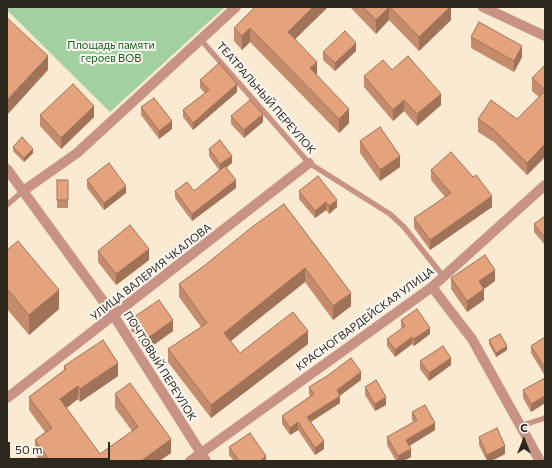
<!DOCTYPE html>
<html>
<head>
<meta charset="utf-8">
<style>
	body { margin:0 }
	#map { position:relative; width:552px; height:468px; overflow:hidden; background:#faead2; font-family:Commissioner,sans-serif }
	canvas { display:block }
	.frame { position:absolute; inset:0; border:8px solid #2d281e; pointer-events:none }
	.north { position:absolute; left:504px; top:420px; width:40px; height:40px; -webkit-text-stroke:3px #fcf9f4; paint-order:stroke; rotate:0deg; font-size:11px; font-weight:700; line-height:16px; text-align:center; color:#2d281e }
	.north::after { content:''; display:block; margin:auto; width:14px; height:18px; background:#2d281e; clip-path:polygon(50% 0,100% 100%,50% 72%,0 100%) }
	.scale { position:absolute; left:8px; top:442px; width:102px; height:18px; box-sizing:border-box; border:2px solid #2d281e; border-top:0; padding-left:5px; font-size:12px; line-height:14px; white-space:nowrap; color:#2d281e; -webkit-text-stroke:3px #fcf9f4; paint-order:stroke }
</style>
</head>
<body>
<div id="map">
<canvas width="552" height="468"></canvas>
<div class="frame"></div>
<div class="north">С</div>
<div class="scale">50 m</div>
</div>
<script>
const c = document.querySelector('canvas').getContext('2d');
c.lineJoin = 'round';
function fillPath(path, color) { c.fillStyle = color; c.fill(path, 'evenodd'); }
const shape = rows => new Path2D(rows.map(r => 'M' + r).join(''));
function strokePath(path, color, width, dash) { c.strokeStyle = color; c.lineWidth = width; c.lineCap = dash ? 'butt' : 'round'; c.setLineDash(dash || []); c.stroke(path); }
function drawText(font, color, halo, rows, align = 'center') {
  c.font = font + ' Commissioner,sans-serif'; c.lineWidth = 4; c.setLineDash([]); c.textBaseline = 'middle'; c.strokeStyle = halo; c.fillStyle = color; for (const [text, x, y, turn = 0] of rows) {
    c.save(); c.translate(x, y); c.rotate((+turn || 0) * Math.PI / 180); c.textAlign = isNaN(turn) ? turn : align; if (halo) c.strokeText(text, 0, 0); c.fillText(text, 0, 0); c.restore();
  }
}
const green = shape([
	[7,7,225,7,110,112,7,10]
]);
const service = shape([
	[201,40,309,163,390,214,404,227,443,276],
	[7,205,23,191],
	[520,426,545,418]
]);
const minor = shape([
	[483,7,545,36],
	[7,169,114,316,206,461],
	[23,191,77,153,236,7],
	[432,287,472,339,540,461],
	[7,398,309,163],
	[190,461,432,287,545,185]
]);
const wall = shape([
	[328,7,295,39,317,76,349,123,339,133,250,42,242,50,234,41,234,28],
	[350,7,451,7,451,20,419,51,389,20,376,34],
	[471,37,522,57,514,72,471,48],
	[356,51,335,71,323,60,323,52],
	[545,65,545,157,527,175,494,142,478,132,478,119,517,119,539,97,532,91,532,78],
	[392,70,441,105,417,126,404,111,393,121,364,87,364,76],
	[200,80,237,92,193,130,183,117,183,110,205,93,200,88],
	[141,107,172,129,159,139,141,115],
	[40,115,94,117,61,149,40,126],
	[231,116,263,122,244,138,231,124],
	[360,141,400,167,380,181,360,153],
	[13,147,33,153,24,162,13,151],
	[209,149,232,163,226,168,236,188,192,221,175,198,175,191,194,191,219,170,209,156],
	[431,170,473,177,492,207,430,250,414,228,414,218,445,197,431,180],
	[57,180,68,180,68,208,57,208],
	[87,180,126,193,104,210,87,188],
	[299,191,337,207,329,214,326,210,315,218,299,199],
	[284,204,351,306,333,320,305,282,231,341,240,353,308,344,211,418,168,362,168,349,201,327,179,297,179,284,204,266],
	[545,216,545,245,534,232,534,224],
	[7,250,59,309,29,335,7,309],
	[98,251,149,260,116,285,98,262],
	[451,278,495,281,484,289,484,300,467,312,451,289],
	[131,319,173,331,145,351,131,330],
	[401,320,430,334,414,346,412,344,395,357,387,346,387,339,402,329,401,327],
	[545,337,545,376,531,353,531,346],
	[489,340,507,350,496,357,489,344],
	[420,361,451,365,429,381,420,369],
	[64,366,118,376,80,402,78,399,66,408,100,454,132,431,115,408,115,394,171,453,159,461,40,461,35,453,35,440,45,432,29,410,29,397,64,370],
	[545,378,545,403,531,412,523,398,523,390],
	[361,380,340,395,340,403,311,422,324,449,315,455,298,430,290,435,282,424,282,416,310,396,309,394,309,387],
	[365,387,386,405,375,411,365,395],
	[412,412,435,430,409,446,411,457,403,461,396,461,387,445,387,437,414,422,412,420],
	[479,437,505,454,491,461,487,461,479,445],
	[229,447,266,461,234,461,229,455]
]);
const shadedWall = shape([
	[313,7,328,7,288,46,288,32],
	[389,7,389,20,376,34,376,20],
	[450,7,451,7,451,20,419,51,419,37],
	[250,28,250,42,242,50,242,36],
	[356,43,356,51,335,71,335,63],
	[522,46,522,57,514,72,514,61],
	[48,56,48,70,7,115,7,100],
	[317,62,317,75,310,68],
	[237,84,237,92,193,130,193,123],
	[441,94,441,105,417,126,417,114],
	[404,100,404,111,393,121,393,110],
	[94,106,94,117,61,149,61,138],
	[349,109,349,123,339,133,339,119],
	[263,114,263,122,244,138,244,130],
	[172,121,172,129,159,139,159,131],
	[545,144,545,157,527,175,527,163],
	[33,149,33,153,24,162,24,158],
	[232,156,232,163,220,172,220,164],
	[400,156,400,167,380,181,380,170],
	[236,180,236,188,192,221,192,214],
	[126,186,126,193,104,210,104,203],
	[492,196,492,207,430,250,430,240],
	[337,200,337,207,329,214,329,206],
	[326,202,326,210,315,218,315,211],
	[149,249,149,260,116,285,116,274],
	[305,268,305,282,224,346,224,333],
	[495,270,495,281,484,289,484,300,467,312,467,301,479,281],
	[59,290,59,309,29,335,29,315],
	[351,293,351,306,333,320,333,306],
	[173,320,173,331,145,351,145,340],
	[430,328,430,334,414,346,414,339],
	[308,331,308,344,211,418,211,405],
	[412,337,412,344,395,357,395,350],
	[507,346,507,350,496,357,496,353],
	[451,358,451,365,429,381,429,373],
	[118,363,118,376,80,402,80,389],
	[361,372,361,380,337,398,337,390],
	[78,386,78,399,60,413,60,399],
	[340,396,340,403,307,424,307,417],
	[545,396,545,403,531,412,531,404],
	[386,397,386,405,375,411,375,404],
	[298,422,298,430,290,435,290,428],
	[435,423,435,430,406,448,406,440],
	[171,439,171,453,159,461,141,461],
	[324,441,324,449,315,455,315,448],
	[505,446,505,454,491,461,487,461,487,455],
	[411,449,411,457,403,461,398,461,398,456],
	[266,456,266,461,260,461]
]);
const building = shape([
	[255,7,313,7,288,32,317,62,310,68,349,109,339,119,250,28,242,36,234,28,255,7],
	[363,7,389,7,376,20,363,7],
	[390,7,450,7,419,37,390,7],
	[7,18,48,56,7,100,7,18],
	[479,22,522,46,514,61,471,37,479,22],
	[345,31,356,43,335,63,323,52,345,31],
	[408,56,441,94,417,114,404,100,393,110,364,76,383,60,392,70,408,56],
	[219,63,237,84,193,123,183,110,209,90,200,80,219,63],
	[545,65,545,90,532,78,545,65],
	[73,84,94,106,61,138,40,115,73,84],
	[545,91,545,144,527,163,494,130,478,119,491,100,517,119,545,91],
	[154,98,172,121,159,131,141,107,154,98],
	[250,100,263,114,244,130,231,116,250,100],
	[380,127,400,156,380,170,360,141,380,127],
	[22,137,33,149,24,158,13,147,22,137],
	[220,140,232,156,220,164,209,149,220,140],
	[451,152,473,177,476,175,492,196,430,240,414,218,451,193,431,170,451,152],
	[109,163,126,186,104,203,87,180,109,163],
	[225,166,236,180,192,214,175,191,187,182,194,191,225,166],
	[318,176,337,200,329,206,326,202,315,211,299,191,318,176],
	[57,180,68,180,68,200,57,200,57,180],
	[284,204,351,293,333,306,305,268,224,333,240,353,293,312,308,331,211,405,168,349,207,323,179,284,204,266,252,227,284,204],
	[545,216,545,238,534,224,545,216],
	[130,225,149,249,116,274,98,251,130,225],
	[18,241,59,290,29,315,7,289,7,250,18,241],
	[485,255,495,270,479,281,484,289,467,301,451,278,485,255],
	[159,300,173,320,145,340,131,319,159,300],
	[417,309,430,328,414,339,412,337,395,350,387,339,405,326,401,320,417,309],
	[500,334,507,346,496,353,489,340,500,334],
	[545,337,545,368,531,346,545,337],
	[103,340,118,363,80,389,78,386,60,399,100,454,138,427,115,394,130,383,171,439,141,461,50,461,35,440,52,428,29,397,66,369,64,366,103,340],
	[443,346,451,358,429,373,420,361,443,346],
	[351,358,361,372,337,390,340,396,307,417,324,441,315,448,298,422,290,428,282,416,314,394,309,387,327,376,351,358],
	[545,378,545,396,531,404,523,390,545,378],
	[376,380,386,397,375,404,365,387,376,380],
	[425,405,435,423,406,440,411,449,398,456,387,437,417,420,412,412,425,405],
	[497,428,505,446,487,455,479,437,497,428],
	[250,433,266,456,260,461,239,461,229,447,250,433]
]);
const parkNames = [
	["Площадь памяти",111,45],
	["героев ВОВ",111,58]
];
const streetNames = [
	["ТЕАТРАЛЬНЫЙ ПЕРЕУЛОК",266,98,49],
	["УЛИЦА ВАЛЕРИЯ ЧКАЛОВА",151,272,-38],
	["КРАСНОГВАРДЕЙСКАЯ УЛИЦА",365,319,-36],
	["ПОЧТОВЫЙ ПЕРЕУЛОК",160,366,58]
];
fillPath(green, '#a2d0a0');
strokePath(service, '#c89284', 5.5);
strokePath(minor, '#c89284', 10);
fillPath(wall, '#c48c6c');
fillPath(shadedWall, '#a07258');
fillPath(building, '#e4a37d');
strokePath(building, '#a07258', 1);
drawText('11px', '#145d18', '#fcf9f4', parkNames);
drawText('11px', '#2d281e', '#fcf9f4', streetNames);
</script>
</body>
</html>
